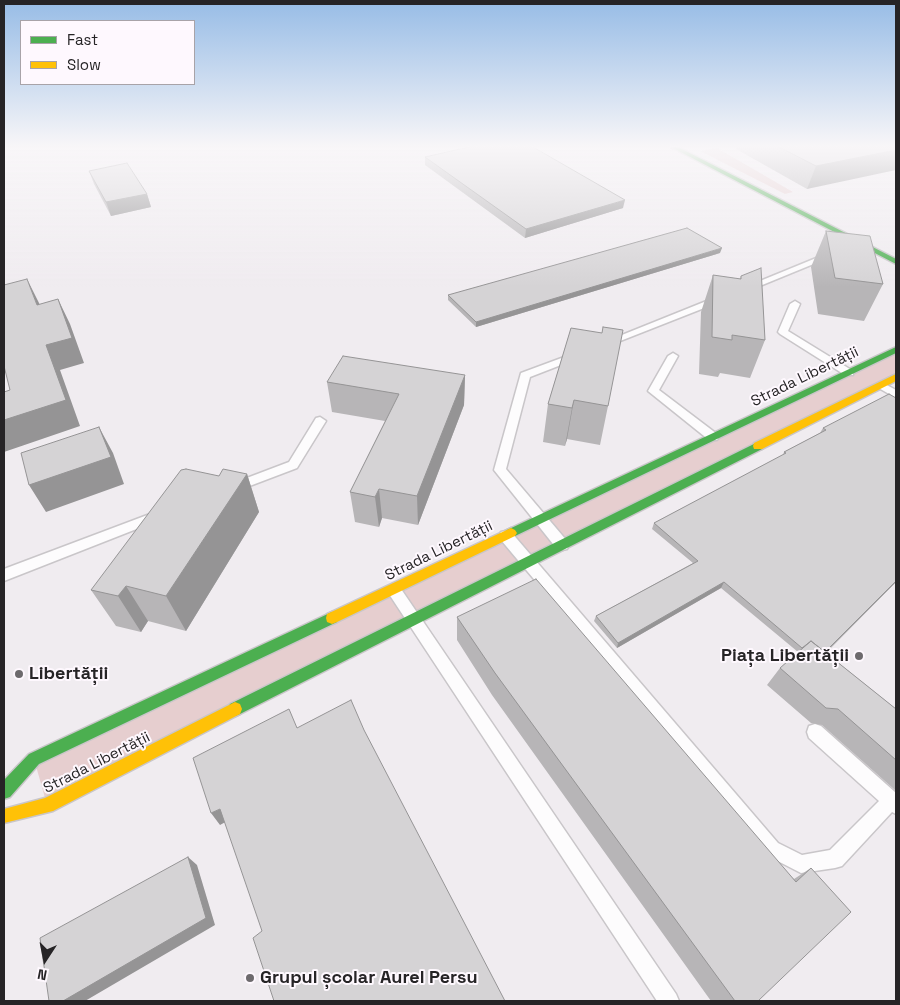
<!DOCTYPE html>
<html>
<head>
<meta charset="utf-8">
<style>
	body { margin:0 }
	#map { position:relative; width:900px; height:1005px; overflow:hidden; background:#f0ecf0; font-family:"Space Grotesk",sans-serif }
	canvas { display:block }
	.frame { position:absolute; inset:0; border:5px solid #262426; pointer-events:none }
	.legend { position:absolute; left:20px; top:20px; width:175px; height:65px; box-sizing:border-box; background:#fef8fe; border:1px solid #a8a3a8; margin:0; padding:6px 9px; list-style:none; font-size:15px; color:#262426 }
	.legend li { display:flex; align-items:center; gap:10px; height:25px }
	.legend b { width:25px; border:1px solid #a8a3a8 }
	.north { position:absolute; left:20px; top:935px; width:50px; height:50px; -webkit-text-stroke:4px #fef8fe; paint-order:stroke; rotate:191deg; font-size:14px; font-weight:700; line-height:20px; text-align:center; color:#262426 }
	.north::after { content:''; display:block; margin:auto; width:18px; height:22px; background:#262426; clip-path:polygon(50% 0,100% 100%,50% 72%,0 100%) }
</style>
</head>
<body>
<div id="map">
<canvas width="900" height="1005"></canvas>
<div class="frame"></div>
<ul class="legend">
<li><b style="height:6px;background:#4caf50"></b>Fast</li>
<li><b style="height:6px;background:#ffc107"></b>Slow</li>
</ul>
<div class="north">N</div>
</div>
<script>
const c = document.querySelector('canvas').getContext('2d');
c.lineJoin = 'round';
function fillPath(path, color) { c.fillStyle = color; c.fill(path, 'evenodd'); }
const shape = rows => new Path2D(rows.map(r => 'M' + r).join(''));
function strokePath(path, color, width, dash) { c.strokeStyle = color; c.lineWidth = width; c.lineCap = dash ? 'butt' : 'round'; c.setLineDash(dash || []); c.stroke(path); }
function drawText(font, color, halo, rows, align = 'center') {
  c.font = font + ' "Space Grotesk",sans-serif'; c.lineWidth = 4; c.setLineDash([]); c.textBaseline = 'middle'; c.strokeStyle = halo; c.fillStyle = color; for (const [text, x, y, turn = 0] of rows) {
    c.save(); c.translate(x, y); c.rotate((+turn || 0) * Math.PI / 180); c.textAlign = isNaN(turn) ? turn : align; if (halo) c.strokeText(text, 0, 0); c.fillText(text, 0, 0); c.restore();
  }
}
const green = shape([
	[717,148,793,192,785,194,700,151],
	[896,350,896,377,894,379,47,805,34,759]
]);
const lane = shape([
	[826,254,833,256,750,290,743,288,826,254],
	[719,296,724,299,722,301,610,345,607,346,602,343,719,296],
	[795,301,800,304,788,331,853,371,853,375,845,375,780,334,778,332,790,304,795,301],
	[575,353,579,354,579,358,530,377,506,469,567,541,569,545,567,549,562,550,557,549,494,470,521,373,575,353],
	[673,353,678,356,659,390,717,434,719,437,717,440,709,440,648,391,668,356,673,353],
	[881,382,896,390,896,398,877,387,876,385,881,382],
	[320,417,326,421,297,468,239,490,231,490,229,487,231,484,289,462,316,418,320,417],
	[158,511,162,513,164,516,162,519,4,581,4,569,158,511],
	[506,531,511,532,778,843,802,855,830,850,879,801,809,738,807,732,809,726,815,724,821,726,896,793,896,814,892,812,842,866,835,868,801,873,766,855,501,540,499,536,501,532,506,531],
	[394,584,399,586,676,994,679,1001,657,1001,389,594,387,590,389,586,394,584]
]);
const fast = shape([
	[671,147,678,147,896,259,896,264,671,147],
	[896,347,896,353,515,536,507,536,505,533,507,530,896,347],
	[758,442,763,446,762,449,240,714,235,716,230,714,228,709,230,704,758,442],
	[332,612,337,614,338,618,337,622,39,764,10,797,4,799,4,780,29,754,332,612]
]);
const slow = shape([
	[896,374,896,381,762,449,754,449,753,446,754,443,896,374],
	[511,528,515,530,517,533,515,536,337,622,332,624,327,622,326,618,327,614,511,528],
	[235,702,240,704,242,709,240,714,53,811,4,823,4,809,45,798,235,702]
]);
const wall = shape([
	[736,147,896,147,807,189,736,149],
	[425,157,623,208,525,238,425,165],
	[89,171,147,194,151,207,111,216,94,184],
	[826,231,883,284,864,321,818,314,811,267],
	[720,253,476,327,448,300,448,295],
	[713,275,740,279,741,276,765,340,750,378,720,373,718,377,699,374,701,312],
	[571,328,608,406,600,445,567,439,565,446,543,442,548,404],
	[465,375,464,405,418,525,382,518,379,527,355,522,350,492,385,421,332,412,327,382],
	[896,398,896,582,826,653,896,709,896,791,822,725,811,723,767,685,780,668,798,652,721,588,617,648,594,621,596,616,693,563,652,529,654,523,783,455,784,452,820,433,823,428],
	[247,474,259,512,186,631,148,621,141,632,116,626,91,590,219,476],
	[457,617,794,879,811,868,758,1001,711,1001,492,695,457,640]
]);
const shadedWall = shape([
	[896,150,896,170,807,189,816,166],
	[147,194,151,207,111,216,106,202],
	[625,200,623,208,525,238,526,229],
	[722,248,720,253,476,327,476,322],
	[27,279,39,303,49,330,37,305],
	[58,299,70,324,84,363,60,370,80,426,4,452,4,420,46,345],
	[465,375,464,405,418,525,417,496],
	[574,400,567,439,565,446,572,408],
	[99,427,113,453,124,484,46,512,29,485],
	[247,474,259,512,186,631,166,596],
	[379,489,382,518,379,527,375,497],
	[896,581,896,582,813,665,817,661],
	[724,582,721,588,617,648,618,643],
	[126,586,148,621,141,632,118,596],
	[220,809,229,820,220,825,211,813],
	[188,857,197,865,215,925,85,1001,63,1001]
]);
const building = shape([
	[469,147,533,147,625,200,526,229,425,157,469,147],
	[779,147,896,147,896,150,816,166,779,147],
	[127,163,147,194,106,202,89,171,127,163],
	[687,228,722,248,476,322,448,295,687,228],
	[826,231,870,236,883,284,835,278,826,231],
	[761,268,765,340,732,335,732,340,712,337,713,275,741,279,741,276,761,268],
	[27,279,37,305,58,299,72,338,46,345,66,400,4,420,4,392,10,390,4,366,4,285,27,279],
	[603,327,623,330,608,406,574,400,572,408,548,404,571,328,602,333,603,327],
	[343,356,465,375,417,496,379,489,375,497,350,492,399,394,327,382,343,356],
	[889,394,896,398,896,581,825,652,811,641,802,648,724,582,618,643,596,616,698,561,654,523,786,453,784,452,826,430,823,428,889,394],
	[99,427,111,457,29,485,21,453,99,427],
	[186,469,219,476,223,469,247,474,166,596,126,586,118,596,91,590,181,470,186,469],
	[536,579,796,882,811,868,851,912,758,1001,735,1001,495,673,457,617,536,579],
	[811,641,896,709,896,760,838,709,826,708,780,668,811,641],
	[351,700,364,730,505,1001,274,1001,253,938,262,931,220,809,211,813,193,758,289,709,297,728,351,700],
	[188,857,206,918,63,1001,49,1001,40,938,188,857]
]);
const markers = [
	[859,656,5,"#6d6a6d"],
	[19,674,5,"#6d6a6d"],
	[250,978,5,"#6d6a6d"]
];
const streetNames = [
	["Strada Libertății",805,377,-26],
	["Strada Libertății",439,551,-26],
	["Strada Libertății",97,763,-27]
];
const nearPoinames = [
	["Piața Libertății",849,656,"right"],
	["Libertății",29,674],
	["Grupul școlar Aurel Persu",260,978]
];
fillPath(green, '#e6cecf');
strokePath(lane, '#c9c6c9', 3);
strokePath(fast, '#c9c6c9', 3);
strokePath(slow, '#c9c6c9', 3);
fillPath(lane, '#fdfcfd');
fillPath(fast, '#4caf50');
fillPath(slow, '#ffc107');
fillPath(wall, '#b7b5b7');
fillPath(shadedWall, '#959495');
fillPath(building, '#d5d3d5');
strokePath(building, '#959495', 1);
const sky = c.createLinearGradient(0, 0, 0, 287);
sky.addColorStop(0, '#97bce6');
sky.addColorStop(0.51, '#f8f6f8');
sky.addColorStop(1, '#f8f6f800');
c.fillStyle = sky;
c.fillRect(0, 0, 900, 287);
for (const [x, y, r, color] of markers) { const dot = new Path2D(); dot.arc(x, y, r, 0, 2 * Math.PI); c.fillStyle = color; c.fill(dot); strokePath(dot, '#fef8fe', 2); }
drawText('15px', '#262426', '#fef8fe', streetNames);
drawText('bold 18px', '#262426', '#fef8fe', nearPoinames, 'left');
</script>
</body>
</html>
